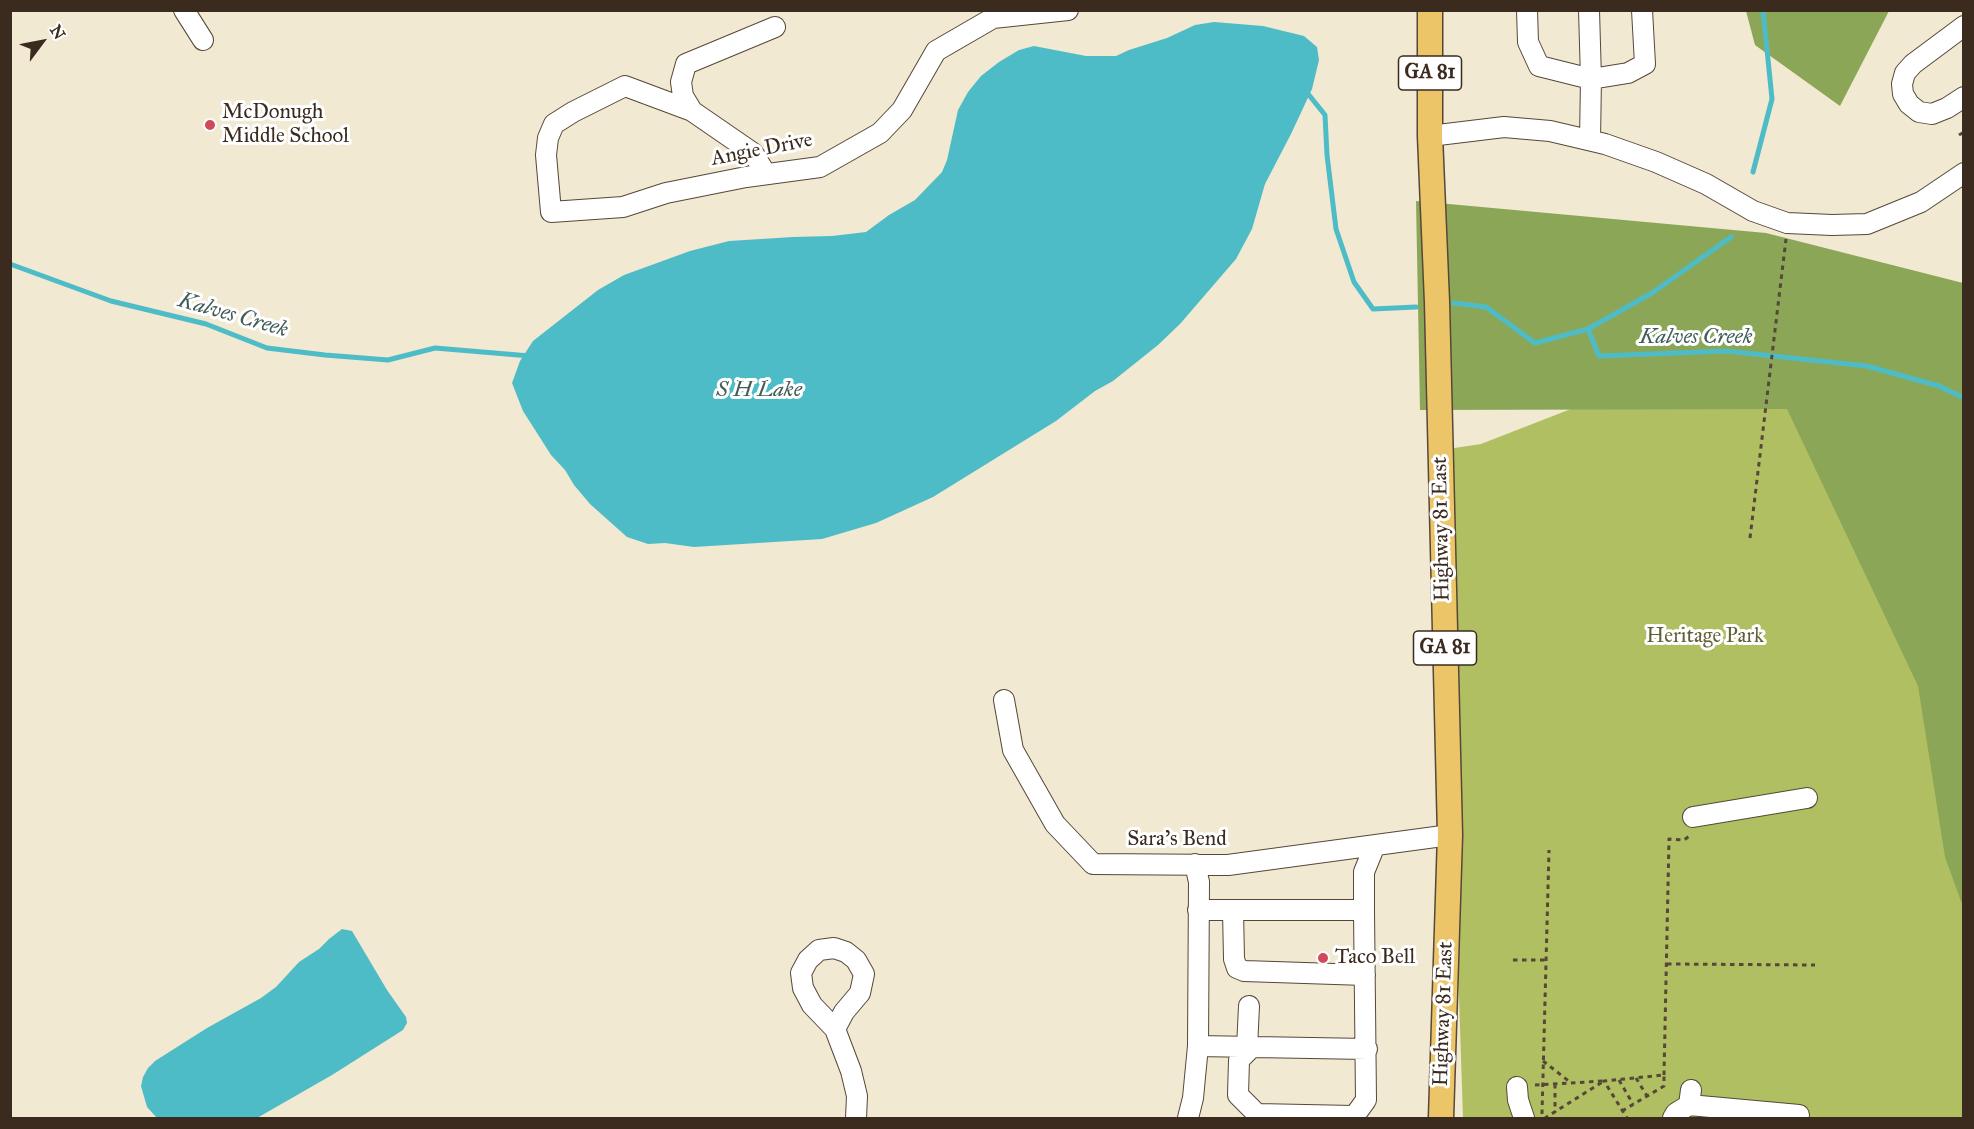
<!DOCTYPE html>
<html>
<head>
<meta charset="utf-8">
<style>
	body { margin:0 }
	#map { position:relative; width:1974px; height:1129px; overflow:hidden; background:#f1e9d1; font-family:"IM FELL Great Primer",serif }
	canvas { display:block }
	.frame { position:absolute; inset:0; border:12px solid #3b2a1e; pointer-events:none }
	.north { position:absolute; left:12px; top:12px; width:60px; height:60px; -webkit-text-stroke:4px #fff; paint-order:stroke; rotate:58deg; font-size:16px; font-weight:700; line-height:24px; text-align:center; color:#3b2a1e }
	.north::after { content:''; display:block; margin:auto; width:21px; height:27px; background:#3b2a1e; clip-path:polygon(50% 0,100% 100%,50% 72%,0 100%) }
</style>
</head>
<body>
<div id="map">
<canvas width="1974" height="1129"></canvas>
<div class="frame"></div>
<div class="north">N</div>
</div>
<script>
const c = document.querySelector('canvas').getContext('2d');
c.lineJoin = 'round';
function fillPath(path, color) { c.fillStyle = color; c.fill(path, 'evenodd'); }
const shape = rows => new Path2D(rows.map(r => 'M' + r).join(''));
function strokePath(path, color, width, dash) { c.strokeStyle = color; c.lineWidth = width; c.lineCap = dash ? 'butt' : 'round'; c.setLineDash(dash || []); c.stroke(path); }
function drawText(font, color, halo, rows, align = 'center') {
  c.font = font + ' "IM FELL Great Primer",serif'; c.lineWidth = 6; c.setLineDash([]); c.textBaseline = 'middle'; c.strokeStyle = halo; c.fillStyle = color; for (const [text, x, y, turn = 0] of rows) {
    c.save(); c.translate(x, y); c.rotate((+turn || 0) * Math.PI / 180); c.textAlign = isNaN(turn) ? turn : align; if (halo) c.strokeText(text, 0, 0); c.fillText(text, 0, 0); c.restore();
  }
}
const green = shape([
	[1874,291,1963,454,1963,1118,1463,1118,1441,450,1481,444]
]);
const forest = shape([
	[1746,11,1746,10,1889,11,1840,106,1755,45],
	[1416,201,1766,233,1963,283,1963,907,1945,857,1918,686,1787,409,1420,410]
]);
const water = shape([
	[1214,22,1263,26,1304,36,1317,47,1319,60,1312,89,1291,134,1265,184,1252,229,1236,259,1180,324,1158,345,1113,381,1095,391,1056,421,933,497,876,523,822,539,694,547,665,543,648,544,627,537,590,504,574,485,565,470,551,455,523,411,512,383,520,361,533,341,598,290,624,275,690,251,729,241,793,237,832,236,866,232,889,215,915,200,942,172,947,160,958,110,968,92,981,76,999,62,1019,50,1034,46,1086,56,1116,56,1129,50,1167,38,1195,25],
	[342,929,352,931,387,990,406,1017,407,1023,403,1030,332,1075,257,1118,157,1118,147,1107,141,1086,143,1077,148,1068,155,1061,207,1028,261,998,276,987,299,962,319,949,329,939]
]);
const stream = shape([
	[1304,94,1309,95,1325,115,1327,155,1336,229,1354,282,1373,309,1416,307],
	[1753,172,1772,99,1763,10],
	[10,264,111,301,206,324,267,348,325,355,388,360,435,348,530,356],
	[1454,303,1486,307,1535,343,1588,329,1652,293,1731,237],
	[1588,329,1599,356,1726,351,1867,366,1939,386,1964,398]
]);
const path = shape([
	[1959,135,1964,132],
	[1750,538,1786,239],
	[1513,960,1546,960],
	[1667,964,1815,965],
	[1543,1061,1570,1082],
	[1664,1075,1669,839,1684,840,1692,834],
	[1636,1078,1647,1096],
	[1619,1080,1633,1104],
	[1555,1084,1555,1112],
	[1535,1085,1604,1081,1545,1118],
	[1622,1111,1664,1086,1664,1075,1604,1081,1627,1118],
	[1542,1114,1549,850]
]);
const minor = shape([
	[184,10,203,40],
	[1527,10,1528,42,1539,66,1591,79,1628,73,1645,64,1642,10],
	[1589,10,1591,79,1590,140],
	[1964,26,1913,64,1905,73,1902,84,1903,94,1909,104,1919,112,1932,114,1947,108,1964,97],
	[692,111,625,86,573,112,554,124,548,138,546,155,551,212,623,207,666,193,746,177,820,167,880,133,902,110,936,51,993,18,1068,10],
	[1430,136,1504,127,1550,131,1605,144,1656,162,1706,184,1753,211,1787,223,1832,225,1867,224,1921,202,1964,173],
	[766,174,753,153,692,111,683,96,681,82,686,64,775,27],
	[1004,700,1013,750,1055,824,1093,864,1228,865,1450,835],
	[1693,817,1807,798],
	[1198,910,1364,910,1364,872,1375,845],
	[1233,910,1234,959,1237,968,1244,971,1365,975],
	[835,1029,844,1012,860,993,864,974,856,960,846,952,834,948,819,950,808,960,801,973,803,988,812,1005,835,1029,851,1071,857,1096,856,1118],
	[1198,1046,1367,1049],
	[1247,1048,1249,1006],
	[1251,1048,1239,1060,1238,1095,1257,1114,1353,1116],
	[1517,1087,1518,1100,1524,1118],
	[1689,1105,1799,1115],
	[1188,1118,1193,1098,1198,1046,1199,882,1195,864],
	[1353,1118,1366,1100,1364,910],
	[1673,1118,1676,1113,1689,1105,1691,1090]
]);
const major = shape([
	[1430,10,1430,136,1437,302,1450,835,1441,1118]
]);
const markers = [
	[210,125,6,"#d1495b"],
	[1323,958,6,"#d1495b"]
];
const shields = [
	[1430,73,63],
	[1445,648,63]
];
const shieldNames = [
	["GA 81",1430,73],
	["GA 81",1445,648]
];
const poiNames = [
	["McDonugh",222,113],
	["Middle School",222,137],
	["Taco Bell",1335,958]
];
const streetNames = [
	["Angie Drive",762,150,-11],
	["Highway 81 East",1442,529,-91],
	["Sara's Bend",1177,840],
	["Highway 81 East",1444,1014,-88]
];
const parkNames = [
	["Heritage Park",1705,637]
];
const waterNames = [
	["Kalves Creek",233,316,16],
	["Kalves Creek",1696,338],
	["S H Lake",759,391]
];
fillPath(green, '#b0bf61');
fillPath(forest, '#8ca657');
fillPath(water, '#4ebcc6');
strokePath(stream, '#4ebcc6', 5);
strokePath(minor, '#564739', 22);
strokePath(major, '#564739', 27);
strokePath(path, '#564739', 3, [4.5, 4.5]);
strokePath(minor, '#fff', 20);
strokePath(major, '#edc569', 24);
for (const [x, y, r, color] of markers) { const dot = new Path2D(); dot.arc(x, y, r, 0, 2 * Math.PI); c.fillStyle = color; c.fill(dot); strokePath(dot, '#fff', 2); }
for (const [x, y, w] of shields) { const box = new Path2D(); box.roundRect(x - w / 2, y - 17, w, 34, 4.5); c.fillStyle = '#fff'; c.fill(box); strokePath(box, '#3b2a1e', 1.5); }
drawText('bold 20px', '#3b2a1e', null, shieldNames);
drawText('21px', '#3b2a1e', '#fff', poiNames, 'left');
drawText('21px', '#3b2a1e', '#fff', streetNames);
drawText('21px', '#645e35', '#fff', parkNames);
drawText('italic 22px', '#425d59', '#fff', waterNames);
</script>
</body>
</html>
